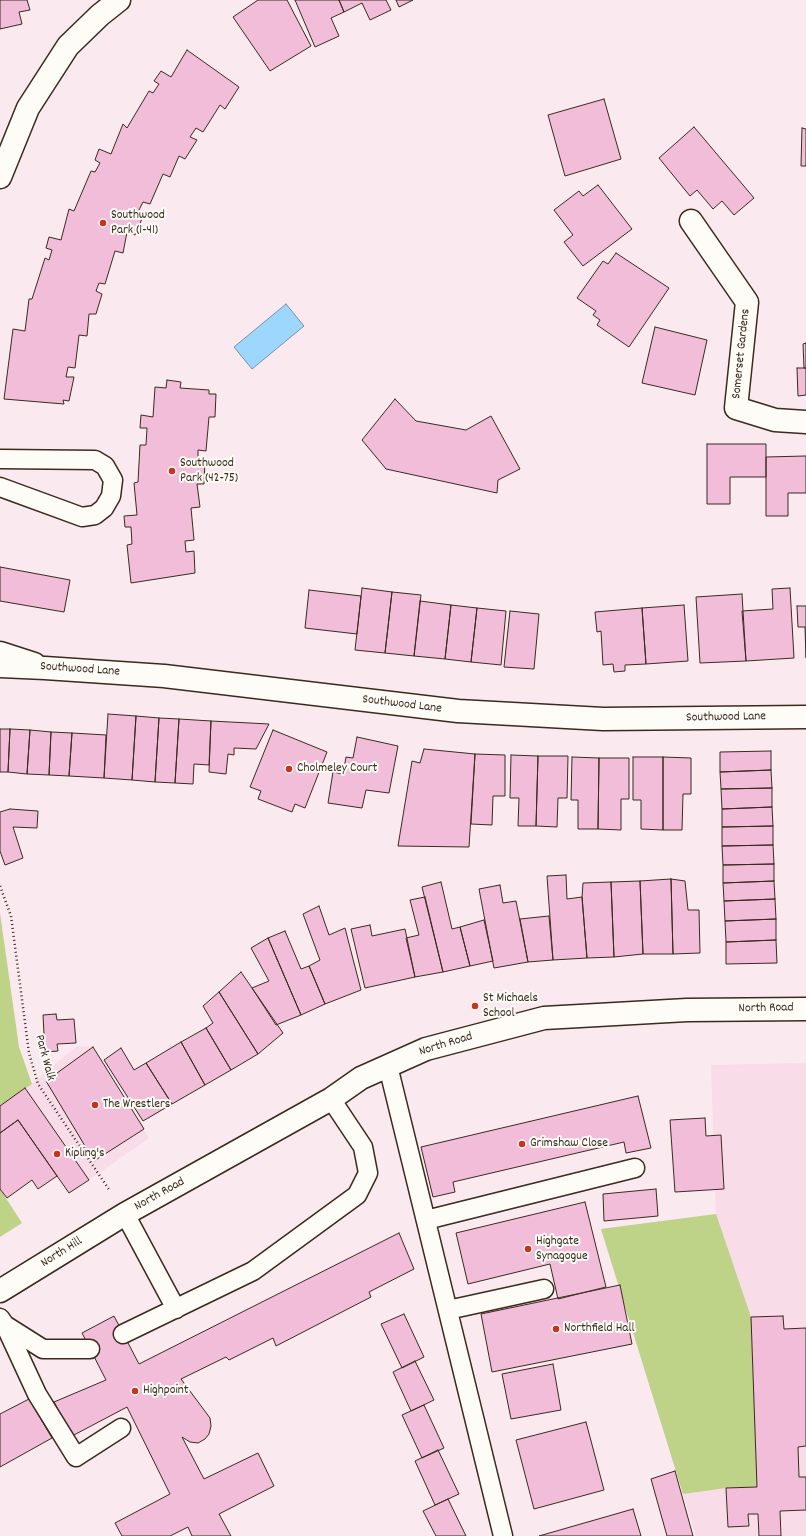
<!DOCTYPE html>
<html>
<head>
<meta charset="utf-8">
<style>
	body { margin:0 }
	canvas { display:block; background:#fae9ee }
</style>
</head>
<body>
<canvas width="806" height="1536"></canvas>
<script>
const c = document.querySelector('canvas').getContext('2d');
c.lineJoin = 'round';
function fillPath(path, color) { c.fillStyle = color; c.fill(path, 'evenodd'); }
const shape = rows => new Path2D(rows.map(r => 'M' + r).join(''));
function strokePath(path, color, width, dash) { c.strokeStyle = color; c.lineWidth = width; c.lineCap = dash ? 'butt' : 'round'; c.setLineDash(dash || []); c.stroke(path); }
function drawText(font, color, halo, rows, align = 'center') {
  c.font = font + ' Dekko,sans-serif'; c.lineWidth = 4; c.setLineDash([]); c.textBaseline = 'middle'; c.strokeStyle = halo; c.fillStyle = color; for (const [text, x, y, turn = 0] of rows) {
    c.save(); c.translate(x, y); c.rotate((+turn || 0) * Math.PI / 180); c.textAlign = isNaN(turn) ? turn : align; if (halo) c.strokeText(text, 0, 0); c.fillText(text, 0, 0); c.restore();
  }
}
const built = shape([
	[77,1046,93,1047,149,1138,89,1180,18,1120,0,1133,0,1106,32,1084],
	[806,1063,806,1536,696,1536,601,1229,716,1214,711,1065]
]);
const green = shape([
	[0,913,19,1047,32,1084,0,1106],
	[0,1189,22,1223,0,1237],
	[716,1214,751,1317,757,1487,726,1488,683,1494,601,1229]
]);
const water = shape([
	[286,304,304,326,252,369,234,347,286,304]
]);
const building = shape([
	[0,0,27,0,30,10,19,12,22,24,0,29,0,0],
	[258,0,287,0,311,46,270,71,233,17,258,0],
	[295,0,339,0,344,12,331,18,339,36,315,47,295,0],
	[339,0,386,0,391,10,370,20,362,3,344,12,339,0],
	[396,0,413,0,399,7,396,0],
	[187,50,239,87,225,109,220,105,203,132,196,128,190,137,197,140,185,159,179,156,170,177,163,174,150,204,143,202,138,212,144,214,135,235,127,232,123,253,115,251,105,284,99,283,96,291,102,294,96,314,89,314,87,336,79,335,75,368,68,367,66,377,74,377,69,401,63,400,64,404,4,399,13,329,25,331,29,299,32,299,45,258,49,260,52,250,46,248,49,237,61,240,69,209,74,211,91,171,95,172,100,163,95,160,99,149,111,154,123,124,127,128,149,91,153,93,159,84,154,81,161,71,171,77,187,50],
	[604,99,621,159,565,176,548,115,604,99],
	[694,127,754,198,734,215,722,201,713,209,697,190,690,196,659,158,694,127],
	[802,128,806,129,806,166,801,166,802,128],
	[598,185,632,229,583,266,564,242,573,235,554,210,579,191,583,196,598,185],
	[616,253,669,288,629,347,597,325,600,320,593,315,596,311,577,298,603,261,608,264,616,253],
	[655,327,707,340,695,395,642,383,655,327],
	[806,343,806,368,804,368,803,344,806,343],
	[797,368,806,368,806,395,798,396,797,368],
	[167,380,181,382,180,388,209,390,209,394,216,394,215,417,209,417,206,451,198,450,198,460,205,460,204,484,197,484,200,507,191,508,194,540,185,541,186,552,194,551,195,573,131,583,127,545,132,544,131,527,125,527,124,516,137,515,134,483,138,482,140,445,146,445,147,428,140,428,141,415,153,417,155,387,166,388,167,380],
	[395,399,416,421,466,430,491,416,520,469,498,480,497,493,386,469,362,440,395,399],
	[707,444,766,444,766,477,730,477,730,504,707,504,707,444],
	[806,456,806,493,788,493,788,516,766,516,766,457,806,456],
	[0,567,70,580,64,612,0,601,0,567],
	[362,588,392,592,385,653,355,650,362,588],
	[790,588,794,658,746,661,742,611,773,609,772,589,790,588],
	[309,590,361,596,357,634,305,628,309,590],
	[392,592,421,595,414,656,385,653,392,592],
	[742,594,746,661,700,663,696,597,742,594],
	[420,601,451,605,445,659,414,656,420,601],
	[451,605,477,608,471,662,445,659,451,605],
	[684,605,688,661,646,664,642,608,684,605],
	[797,606,806,606,806,658,805,627,798,627,797,606],
	[477,608,506,611,501,665,471,662,477,608],
	[642,608,646,664,625,665,625,671,614,672,613,664,603,665,601,631,597,632,595,612,642,608],
	[510,611,539,614,534,669,504,667,510,611],
	[108,714,136,716,132,780,104,778,108,714],
	[136,716,159,718,155,782,132,780,136,716],
	[159,718,179,719,175,783,155,782,159,718],
	[179,719,211,721,209,765,194,764,193,784,175,783,179,719],
	[211,721,269,724,256,749,234,748,234,755,228,754,226,774,209,772,211,721],
	[0,729,10,729,8,772,0,772,0,729],
	[10,729,30,730,27,774,8,772,10,729],
	[30,730,51,732,49,775,27,774,30,730],
	[273,730,327,752,305,808,295,804,292,812,258,799,261,791,250,787,273,730],
	[51,732,72,733,69,776,49,775,51,732],
	[72,733,106,735,104,778,69,776,72,733],
	[357,737,398,746,389,793,366,790,362,808,328,803,333,772,343,774,346,757,353,758,357,737],
	[424,749,475,754,469,847,398,846,412,761,420,763,424,749],
	[771,751,771,770,720,772,720,752,771,751],
	[475,754,505,755,505,796,493,796,492,825,471,824,475,754],
	[511,755,538,756,536,826,518,826,519,798,510,798,511,755],
	[538,756,568,756,567,798,558,798,557,827,536,826,538,756],
	[572,757,599,758,598,829,578,829,578,800,571,800,572,757],
	[633,757,663,757,663,830,641,829,641,800,633,800,633,757],
	[663,757,691,758,691,794,683,794,682,830,663,830,663,757],
	[599,758,629,758,629,799,621,799,621,830,598,829,599,758],
	[771,770,772,788,721,789,720,772,771,770],
	[772,788,772,807,722,809,721,789,772,788],
	[772,807,773,826,722,827,722,809,772,807],
	[10,809,38,811,37,828,13,827,23,858,5,865,0,851,0,812,10,809],
	[773,826,773,845,722,846,722,827,773,826],
	[773,845,774,864,723,865,722,846,773,845],
	[774,864,774,881,723,883,723,865,774,864],
	[566,875,567,899,582,897,587,958,553,960,547,876,566,875],
	[671,879,685,881,688,910,699,910,700,953,673,954,671,879],
	[671,879,673,954,643,954,640,881,671,879],
	[640,881,643,954,614,957,611,882,640,881],
	[774,881,775,899,724,901,723,883,774,881],
	[441,882,452,929,460,927,470,966,443,972,422,887,441,882],
	[611,882,614,957,587,958,582,897,583,883,611,882],
	[500,885,503,903,516,901,528,962,494,968,479,889,500,885],
	[425,897,443,972,415,977,406,938,419,935,410,900,425,897],
	[775,899,776,919,725,921,724,901,775,899],
	[319,906,329,935,345,928,361,990,325,1004,309,966,320,960,303,914,319,906],
	[549,916,553,960,528,962,520,919,549,916],
	[776,919,776,940,726,942,725,921,776,919],
	[484,920,493,961,470,966,460,927,484,920],
	[370,925,372,936,405,929,415,977,365,988,351,929,370,925],
	[285,931,301,969,309,966,325,1004,301,1015,268,938,285,931],
	[268,938,301,1015,276,1025,252,988,269,981,251,948,268,938],
	[776,940,777,963,726,964,726,942,776,940],
	[241,972,283,1033,258,1054,219,992,241,972],
	[219,992,258,1054,231,1070,206,1028,213,1023,203,1006,219,992],
	[56,1014,57,1020,74,1019,76,1043,57,1044,58,1051,45,1052,43,1015,56,1014],
	[206,1028,231,1070,205,1085,181,1042,206,1028],
	[181,1042,205,1085,172,1104,146,1063,181,1042],
	[93,1047,144,1129,94,1161,46,1081,93,1047],
	[121,1048,134,1070,146,1063,172,1104,143,1121,104,1060,121,1048],
	[25,1088,89,1180,69,1193,18,1120,0,1133,0,1106,25,1088],
	[638,1096,651,1148,626,1153,624,1142,453,1182,455,1192,433,1197,421,1147,638,1096],
	[705,1118,706,1136,721,1135,724,1189,675,1192,670,1120,705,1118],
	[18,1120,57,1176,38,1189,32,1180,7,1198,0,1189,0,1133,18,1120],
	[656,1189,658,1216,604,1221,603,1194,656,1189],
	[585,1202,606,1287,558,1299,550,1264,468,1284,456,1233,585,1202],
	[399,1233,414,1269,369,1292,371,1297,276,1346,273,1338,229,1360,226,1357,181,1379,210,1418,211,1426,209,1434,205,1439,198,1443,190,1442,182,1437,204,1479,258,1453,274,1486,219,1514,231,1536,192,1536,188,1527,170,1536,122,1536,115,1523,170,1494,127,1407,72,1436,54,1402,106,1380,82,1333,114,1316,139,1364,399,1233],
	[620,1285,632,1344,492,1372,481,1314,620,1285],
	[404,1314,424,1357,402,1368,381,1324,404,1314],
	[783,1316,784,1329,806,1328,806,1446,798,1447,799,1477,806,1477,806,1510,780,1511,781,1536,759,1536,758,1514,748,1514,749,1526,728,1527,726,1488,757,1487,751,1317,783,1316],
	[415,1361,434,1400,411,1411,393,1372,415,1361],
	[553,1364,561,1410,511,1419,502,1374,553,1364],
	[29,1399,52,1438,0,1467,0,1414,29,1399],
	[424,1405,444,1448,422,1458,402,1415,424,1405],
	[586,1422,604,1490,534,1509,516,1440,586,1422],
	[438,1450,459,1494,435,1505,415,1461,438,1450],
	[675,1471,693,1536,667,1536,651,1479,675,1471],
	[448,1499,466,1536,436,1536,423,1511,448,1499],
	[633,1509,641,1536,539,1536,633,1509]
]);
const path = shape([
	[0,886,11,916,29,1053,38,1084,110,1191]
]);
const service = shape([
	[0,459,95,460,105,466,113,480,111,496,104,508,95,515,82,517,0,487],
	[388,1066,503,1536],
	[125,1214,176,1309],
	[426,1220,635,1168],
	[448,1310,544,1289],
	[0,1318,5,1325,37,1394,76,1457,121,1428],
	[5,1325,43,1349,90,1349],
	[123,1334,253,1271,357,1195,368,1173,363,1147,331,1099]
]);
const minor = shape([
	[0,177,28,108,68,46,100,15,119,0],
	[691,221,747,302,736,408,775,420,806,422],
	[0,653,34,664]
]);
const secondary = shape([
	[0,666,45,668,164,676,458,711,603,719,806,717],
	[0,1291,125,1214,331,1099,361,1078,426,1049,544,1018,687,1010,806,1009]
]);
const markers = [
	[103,223,4,"#c8321e"],
	[172,471,4,"#c8321e"],
	[289,769,4,"#c8321e"],
	[475,1006,4,"#c8321e"],
	[95,1105,4,"#c8321e"],
	[522,1144,4,"#c8321e"],
	[57,1154,4,"#c8321e"],
	[528,1249,4,"#c8321e"],
	[556,1329,4,"#c8321e"],
	[135,1391,4,"#c8321e"]
];
const poiNames = [
	["Southwood",111,216],
	["Park (1-41)",111,231],
	["Southwood",180,464],
	["Park (42-75)",180,479],
	["Cholmeley Court",297,769],
	["St Michaels",483,999],
	["School",483,1014],
	["The Wrestlers",103,1105],
	["Grimshaw Close",530,1144],
	["Kipling's",65,1154],
	["Highgate",536,1242],
	["Synagogue",536,1257],
	["Northfield Hall",564,1329],
	["Highpoint",143,1391]
];
const streetNames = [
	["Somerset Gardens",742,354,-84],
	["Southwood Lane",80,670,4],
	["Southwood Lane",402,705,7],
	["Southwood Lane",726,718,-1],
	["North Road",766,1009,-1],
	["North Road",446,1045,-17],
	["Park Walk",44,1058,75],
	["North Road",160,1195,-29],
	["North Hill",62,1253,-32]
];
fillPath(built, '#f8dce8');
fillPath(green, '#bed288');
fillPath(water, '#9ed7fe');
strokePath(water, '#7692a4', 1);
fillPath(building, '#f2bdd9');
strokePath(building, '#3b2a1e', 1);
strokePath(service, '#3b2a1e', 21);
strokePath(minor, '#3b2a1e', 25);
strokePath(secondary, '#3b2a1e', 25);
strokePath(path, '#3b2a1e', 2.5, [1, 3]);
strokePath(service, '#fdfcf7', 18);
strokePath(minor, '#fdfcf7', 22);
strokePath(secondary, '#fdfcf7', 22);
for (const [x, y, r, color] of markers) { const dot = new Path2D(); dot.arc(x, y, r, 0, 2 * Math.PI); c.fillStyle = color; c.fill(dot); strokePath(dot, '#fdfcf7', 1.5); }
drawText('13px', '#3b2a1e', '#fdfcf7', poiNames, 'left');
drawText('13px', '#3b2a1e', '#fdfcf7', streetNames);
</script>
</body>
</html>
